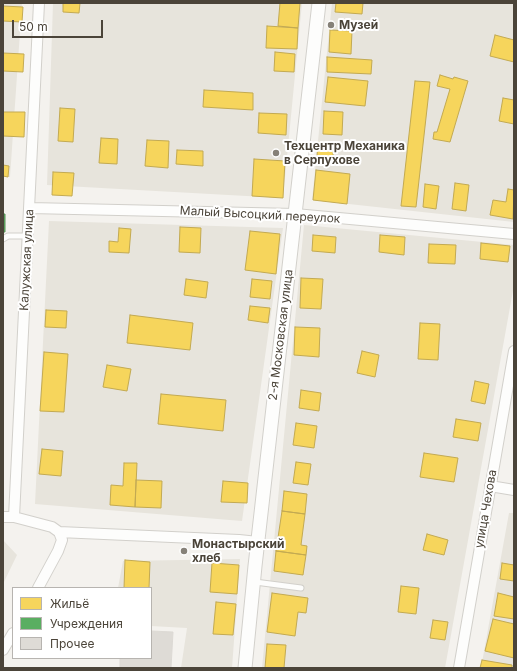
<!DOCTYPE html>
<html>
<head>
<meta charset="utf-8">
<style>
	body { margin:0 }
	#map { position:relative; width:517px; height:671px; overflow:hidden; background:#f4f2ee; font-family:Inter,sans-serif }
	canvas { display:block }
	.frame { position:absolute; inset:0; border:4px solid #4b4439; pointer-events:none }
	.legend { position:absolute; left:12px; top:587px; width:140px; height:72px; box-sizing:border-box; background:#fff; border:1px solid #b7b4b0; margin:0; padding:5px 7px; list-style:none; font-size:12px; color:#4b4439 }
	.legend li { display:flex; align-items:center; gap:8px; height:20px }
	.legend b { width:20px; border:1px solid #b7b4b0 }
	.scale { position:absolute; left:12px; top:20px; width:91px; height:18px; box-sizing:border-box; border:2px solid #4b4439; border-top:0; padding-left:5px; font-size:12px; line-height:14px; white-space:nowrap; color:#4b4439; -webkit-text-stroke:3px #fff; paint-order:stroke }
</style>
</head>
<body>
<div id="map">
<canvas width="517" height="671"></canvas>
<div class="frame"></div>
<ul class="legend">
<li><b style="height:11px;background:#f6d55c"></b>Жильё</li>
<li><b style="height:11px;background:#5aae61"></b>Учреждения</li>
<li><b style="height:11px;background:#dedbd6"></b>Прочее</li>
</ul>
<div class="scale">50 m</div>
</div>
<script>
const c = document.querySelector('canvas').getContext('2d');
c.lineJoin = 'round';
function fillPath(path, color) { c.fillStyle = color; c.fill(path, 'evenodd'); }
const shape = rows => new Path2D(rows.map(r => 'M' + r).join(''));
function strokePath(path, color, width, dash) { c.strokeStyle = color; c.lineWidth = width; c.lineCap = dash ? 'butt' : 'round'; c.setLineDash(dash || []); c.stroke(path); }
function drawText(font, color, halo, rows, align = 'center') {
  c.font = font + ' Inter,sans-serif'; c.lineWidth = 4; c.setLineDash([]); c.textBaseline = 'middle'; c.strokeStyle = halo; c.fillStyle = color; for (const [text, x, y, turn = 0] of rows) {
    c.save(); c.translate(x, y); c.rotate((+turn || 0) * Math.PI / 180); c.textAlign = isNaN(turn) ? turn : align; if (halo) c.strokeText(text, 0, 0); c.fillText(text, 0, 0); c.restore();
  }
}
const residential = shape([
	[3,3,22,3,10,177,3,177],
	[53,3,302,3,283,198,47,185],
	[332,3,514,3,514,222,312,200],
	[49,221,283,228,242,521,35,504],
	[304,225,514,245,514,285,445,668,262,668],
	[509,513,514,513,514,668,481,668],
	[3,540,17,555,3,584],
	[240,559,232,668,181,668,187,628,151,626,151,588,118,588,123,561]
]);
const homes = shape([
	[63,3,80,3,79,13,63,12,63,3],
	[280,3,300,3,298,28,278,26,280,3],
	[336,3,363,3,362,14,335,12,336,3],
	[3,6,23,7,22,22,3,21,3,6],
	[267,26,298,28,297,49,266,48,267,26],
	[330,30,352,31,351,54,329,52,330,30],
	[495,35,514,40,514,62,490,56,495,35],
	[275,52,295,54,294,72,274,71,275,52],
	[3,53,24,54,23,72,3,71,3,53],
	[327,57,372,60,371,74,327,72,327,57],
	[440,75,453,79,454,77,468,81,450,142,433,139,434,132,437,132,450,89,437,86,440,75],
	[328,77,368,81,365,106,325,102,328,77],
	[415,81,430,82,416,207,401,206,415,81],
	[204,90,253,93,253,110,203,107,204,90],
	[503,98,514,100,514,124,499,121,503,98],
	[60,108,75,109,73,142,58,141,60,108],
	[324,111,343,112,342,135,323,134,324,111],
	[3,112,25,112,24,137,3,136,3,112],
	[259,113,287,114,286,135,258,133,259,113],
	[101,138,118,139,117,164,99,163,101,138],
	[147,140,169,141,168,168,145,166,147,140],
	[318,142,333,143,333,157,317,156,318,142],
	[177,150,203,151,203,166,176,164,177,150],
	[254,159,285,161,283,198,252,196,254,159],
	[3,165,9,166,8,177,3,176,3,165],
	[316,170,350,174,347,204,313,200,316,170],
	[53,172,74,173,72,196,52,195,53,172],
	[455,183,469,185,466,211,452,209,455,183],
	[425,184,439,186,436,209,423,207,425,184],
	[508,189,514,190,513,219,490,215,493,200,506,202,508,189],
	[180,227,201,228,200,253,179,252,180,227],
	[119,228,131,229,129,253,109,252,109,241,118,242,119,228],
	[250,231,280,234,276,274,245,270,250,231],
	[313,235,336,237,335,253,312,251,313,235],
	[380,235,405,237,404,255,379,252,380,235],
	[481,243,510,246,508,262,480,259,481,243],
	[429,244,456,245,455,264,428,263,429,244],
	[301,278,323,279,321,309,300,308,301,278],
	[186,279,208,282,206,298,184,295,186,279],
	[252,279,272,281,270,299,250,297,252,279],
	[250,306,270,308,268,323,248,320,250,306],
	[46,310,67,311,66,328,45,327,46,310],
	[130,315,193,323,190,350,127,343,130,315],
	[420,323,440,324,438,360,418,359,420,323],
	[295,327,320,328,319,357,294,355,295,327],
	[362,351,379,355,375,377,357,373,362,351],
	[44,352,68,354,64,412,40,411,44,352],
	[107,365,131,369,127,391,103,387,107,365],
	[475,381,489,384,485,404,471,401,475,381],
	[301,390,321,393,319,411,299,408,301,390],
	[161,394,226,400,223,431,158,424,161,394],
	[456,419,481,423,478,441,453,437,456,419],
	[296,423,317,426,314,448,293,445,296,423],
	[42,449,63,451,61,476,39,474,42,449],
	[424,453,458,458,454,482,420,477,424,453],
	[296,462,311,464,308,485,293,483,296,462],
	[124,463,137,463,135,507,110,505,111,485,123,486,124,463],
	[136,480,162,481,161,508,135,507,136,480],
	[223,481,248,483,247,503,221,502,223,481],
	[284,491,307,494,305,514,282,511,284,491],
	[282,511,305,514,301,545,307,546,306,555,276,551,282,511],
	[427,534,448,540,444,555,423,550,427,534],
	[276,551,306,555,303,575,274,571,276,551],
	[125,560,150,562,149,588,124,588,125,560],
	[212,563,239,565,237,594,210,592,212,563],
	[502,563,514,565,514,581,500,579,502,563],
	[401,586,419,588,416,614,398,612,401,586],
	[272,593,308,598,306,613,298,612,295,636,267,632,272,593],
	[498,593,514,597,514,619,494,616,498,593],
	[216,602,236,604,233,635,213,634,216,602],
	[493,619,514,624,514,658,485,651,493,619],
	[433,620,448,622,445,640,430,638,433,620],
	[267,644,286,645,284,668,265,668,267,644],
	[482,660,512,665,512,668,480,668,482,660]
]);
const public = shape([
	[3,214,5,214,5,232,3,232,3,214]
]);
const building = shape([
	[151,631,173,632,171,668,120,668,120,658,151,658,151,631]
]);
const service = shape([
	[3,239,8,236,28,236],
	[255,582,301,588]
]);
const minor = shape([
	[30,208,295,214,514,234],
	[490,486,514,490],
	[3,517,14,517,52,527,59,532,239,540,258,542],
	[14,517,39,3],
	[38,588,58,551,62,540,59,532],
	[3,650,13,633],
	[459,668,514,351]
]);
const tertiary = shape([
	[245,668,255,566,319,3]
]);
const markers = [
	[331,25,4,"#868178"],
	[276,153,4,"#868178"],
	[184,551,4,"#868178"]
];
const poiNames = [
	["Музей",339,25],
	["Техцентр Механика",284,146],
	["в Серпухове",284,160],
	["Монастырский",192,544],
	["хлеб",192,558]
];
const streetNames = [
	["Малый Высоцкий переулок",260,215,3],
	["Калужская улица",27,260,-87],
	["2-я Московская улица",281,335,-83],
	["улица Чехова",486,509,-80]
];
fillPath(residential, '#e7e4dc');
fillPath(homes, '#f6d55c');
strokePath(homes, '#c3aa52', 1);
fillPath(public, '#5aae61');
strokePath(public, '#568e55', 1);
fillPath(building, '#dedbd6');
strokePath(building, '#dcd9d4', 1);
strokePath(service, '#d2d0cb', 7);
strokePath(minor, '#d2d0cb', 12);
strokePath(tertiary, '#d2d0cb', 15);
strokePath(service, '#fdfdfc', 5);
strokePath(minor, '#fdfdfc', 10);
strokePath(tertiary, '#fdfdfc', 13);
for (const [x, y, r, color] of markers) { const dot = new Path2D(); dot.arc(x, y, r, 0, 2 * Math.PI); c.fillStyle = color; c.fill(dot); strokePath(dot, '#fff', 1.5); }
drawText('bold 12px', '#4b4439', '#fff', poiNames, 'left');
drawText('12px', '#4b4439', '#fff', streetNames);
</script>
</body>
</html>
